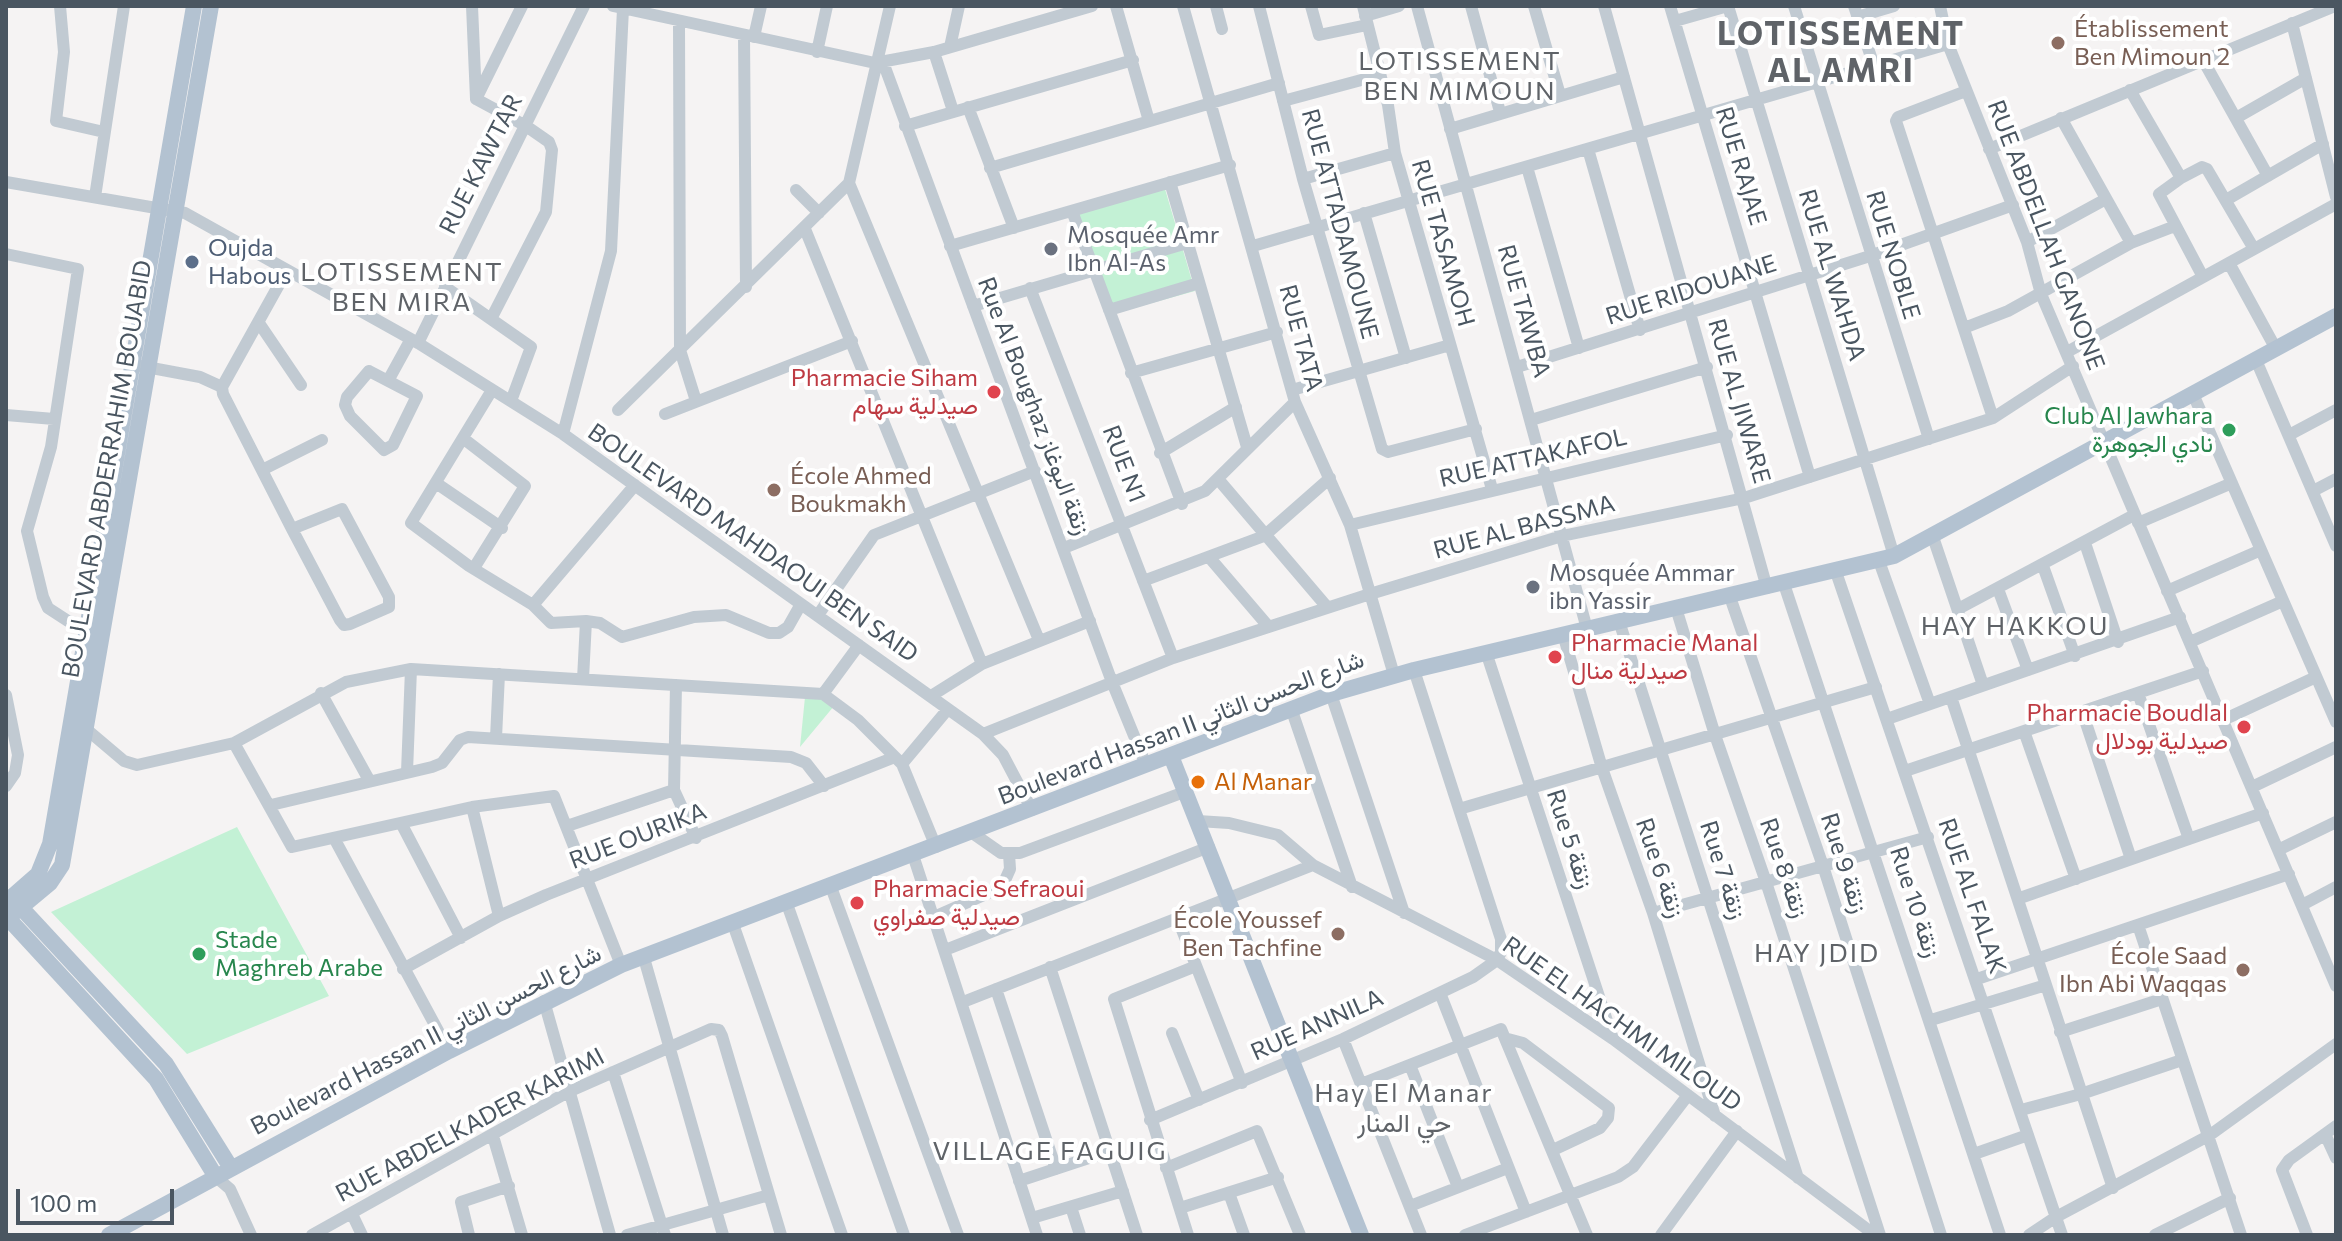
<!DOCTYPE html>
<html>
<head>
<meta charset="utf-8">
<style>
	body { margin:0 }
	#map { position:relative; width:2342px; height:1241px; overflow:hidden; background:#f5f3f3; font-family:Commissioner,sans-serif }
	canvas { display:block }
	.frame { position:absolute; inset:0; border:8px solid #4a5661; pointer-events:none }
	.scale { position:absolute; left:16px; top:1189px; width:158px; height:36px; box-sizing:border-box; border:4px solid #4a5661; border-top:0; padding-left:10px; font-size:24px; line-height:28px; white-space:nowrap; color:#4a5661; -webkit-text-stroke:6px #fff; paint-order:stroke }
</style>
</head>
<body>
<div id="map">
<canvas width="2342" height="1241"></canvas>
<div class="frame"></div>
<div class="scale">100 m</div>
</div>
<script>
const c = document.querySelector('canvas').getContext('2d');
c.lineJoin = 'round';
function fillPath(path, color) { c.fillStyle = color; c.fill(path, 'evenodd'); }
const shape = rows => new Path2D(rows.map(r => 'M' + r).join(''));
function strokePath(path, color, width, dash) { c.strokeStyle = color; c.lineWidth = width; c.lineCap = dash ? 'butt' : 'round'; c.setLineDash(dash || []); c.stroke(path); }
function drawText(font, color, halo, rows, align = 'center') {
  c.font = font + ' Commissioner,Vazirmatn,sans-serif'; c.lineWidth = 8; c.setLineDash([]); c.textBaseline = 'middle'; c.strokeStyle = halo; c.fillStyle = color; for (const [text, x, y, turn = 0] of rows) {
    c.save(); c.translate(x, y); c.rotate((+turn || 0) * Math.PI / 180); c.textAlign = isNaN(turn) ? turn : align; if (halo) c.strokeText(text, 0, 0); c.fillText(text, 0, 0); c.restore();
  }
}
const green = shape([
	[1165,189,1195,291,1116,313,1075,215],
	[821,696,834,706,800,747,805,697],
	[237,827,329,996,187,1054,51,912]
]);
const minor = shape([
	[60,6,64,52,56,121,104,132],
	[472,6,476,99,526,126,549,142,552,150,546,212,491,319],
	[613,6,875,63,934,52,1092,6],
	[1116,6,1149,121],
	[1183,6,1295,402,1350,525,1394,675],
	[1216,6,1222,29],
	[1259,6,1303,179,1382,449,1388,452,1476,429],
	[1311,6,1319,35,1367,25],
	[1363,6,1388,105,1395,153,1492,489],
	[1417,6,1587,629],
	[1471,6,1500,112],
	[1534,6,1560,95],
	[1604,6,1767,588],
	[1670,6,1810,477],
	[1728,6,1894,556],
	[1794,6,1929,439],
	[1854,6,1874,66],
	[1940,6,1948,44,2027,242,2041,294,2336,986],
	[1365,16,1399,6],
	[1857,17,1894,6],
	[1675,21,1728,6],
	[679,22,680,350,696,401],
	[2292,23,2336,197],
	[744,35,746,287],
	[754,37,761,6],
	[950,47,959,6],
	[817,52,827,6],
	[934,52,953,111],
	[2203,60,2268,176],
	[883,62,1112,682,1146,765],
	[2130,90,2181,178],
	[1966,91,1898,117,1896,121,1993,418],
	[476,99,522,6],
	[1283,101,1380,75],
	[968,107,1014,228],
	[2061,118,2131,243],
	[2236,118,2306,78],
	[905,126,1133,60],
	[1450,129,1624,77],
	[1588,149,1640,330],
	[1989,149,2335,6],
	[1527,167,1579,348],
	[990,168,1279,83],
	[1303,179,1395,153],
	[6,182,185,213,418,343,563,434,983,734,1003,755,1032,810],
	[1170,182,1247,447],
	[849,183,1039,640],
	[849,183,890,6],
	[796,190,819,213],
	[95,197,124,6],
	[2226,200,2323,144],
	[1072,211,1182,504],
	[1364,213,1406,358],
	[805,229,982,664],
	[2027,242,2106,199],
	[950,246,1230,165],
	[1253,246,1948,44],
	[6,254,78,269,51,447,27,531,43,597,48,608,68,621,96,627],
	[2229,263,2276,349],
	[286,272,222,387,223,394,292,529,340,620,344,625,350,624,389,607,389,597,342,509,292,529],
	[2203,277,2159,194,2181,178,2202,167,2207,169,2254,249],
	[445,287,531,347,511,401],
	[1030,288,1173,658],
	[973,306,1187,243],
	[1109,310,1199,283],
	[259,323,301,385],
	[1964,328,2008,311,2131,243,2175,226],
	[418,343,584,6],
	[2067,352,2336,204],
	[2256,360,2336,546],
	[141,366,200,377,222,387],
	[1517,367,1870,256,2013,205],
	[369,371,417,396,393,445,384,450,350,416,345,405,347,397,369,371],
	[1131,373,1277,332],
	[389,379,411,339],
	[492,390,411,523,469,566,533,605,551,623,586,621],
	[1292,390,1450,345],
	[2193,394,2336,722],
	[618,410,849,183],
	[665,414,852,341],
	[6,415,54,419],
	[1531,420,1707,367],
	[563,434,611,251,623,9],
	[2289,435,2336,410],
	[464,439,525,486,474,568],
	[1160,453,1236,407],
	[262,470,322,440],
	[1218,479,1327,607],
	[436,483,502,528],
	[2313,491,2336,479],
	[2138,523,2232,483],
	[1350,525,1727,435],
	[1933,537,1983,685],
	[2085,543,2118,642],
	[1064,548,1205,491,1295,402],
	[1209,557,1268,626],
	[1879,561,1930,704],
	[2043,566,2075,656],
	[1836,572,2062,1235],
	[1143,581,1264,536,1330,478],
	[1784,584,2000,1235],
	[1998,589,2028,670],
	[2167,591,2261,550],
	[1730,597,1823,866,1941,1235],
	[533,605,635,485],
	[1676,608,1715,735,1766,882,1880,1235],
	[1958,609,2134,515],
	[818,615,874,535,1035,471],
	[1619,621,1798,1178],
	[1563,634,1602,768,1653,913,1715,1116],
	[2190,642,2283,601],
	[1486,652,1613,1039],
	[583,679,586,621,600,623,622,637,694,617,726,615,769,633,779,633,788,627,801,604],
	[676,685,674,790,696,838],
	[321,693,369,780],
	[2138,693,2189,839],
	[823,694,859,645],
	[1331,694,1404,913],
	[6,695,18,755,15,773,6,786],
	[931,696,982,664,1090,621],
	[1951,697,2113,1188],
	[1291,708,1352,887],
	[2082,711,2131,859],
	[1887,719,2180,617],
	[2223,720,2316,677],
	[85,728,124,761,137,765,234,743,346,682,411,669,823,694,858,720,902,764,936,847],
	[2024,731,2076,879],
	[983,734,1173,658,1370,594,1562,536,1744,498,1993,418,2073,366],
	[496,738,499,674],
	[234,743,292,847,472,807,554,796,621,965],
	[902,764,948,709],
	[1905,771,2203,671],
	[407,772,411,669],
	[2252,787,2336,747],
	[271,805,432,767,442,763,460,740,468,737,791,757,806,763,824,786],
	[472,807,499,916],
	[1459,809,1876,687],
	[1198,821,1229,823,1278,835,1313,865,1497,960,1613,1039,1875,1235],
	[401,823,461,938],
	[567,826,674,790],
	[971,832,1001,853,1020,853,1187,791],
	[334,838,449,1051],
	[2278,850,2336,822],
	[913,855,1037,1235],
	[831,887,958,1235],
	[2020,898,2263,813],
	[787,904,904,1235],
	[2302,905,2336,887],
	[1653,913,1928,837],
	[934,917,1002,887,1010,869,1009,854],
	[1177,917,1242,1083],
	[733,924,842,1235],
	[2138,925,2241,1235],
	[945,950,1209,847],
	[644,958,723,1235],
	[1050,967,1137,1235],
	[403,969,499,916,546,895,895,757],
	[1977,979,2289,874],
	[996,989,1056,1169],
	[1440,993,1526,1212],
	[544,1001,610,1235],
	[963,1002,1313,865],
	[1931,1020,2046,985],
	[2060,1032,2162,999],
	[1172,1033,1199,1100],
	[1343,1039,1421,1235],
	[1508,1039,1523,1043,1609,1108,1608,1118,1600,1128,1553,1150],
	[1410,1065,1458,1187],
	[613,1072,665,1235],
	[1361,1084,1501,1029,1587,1235],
	[2021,1110,2081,1094,2182,1060],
	[1150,1120,1343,1039,1473,977,1497,960,1501,952,1501,939,1414,670],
	[2325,1134,2336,1158],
	[493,1136,522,1235],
	[1974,1154,2028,1135],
	[1166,1168,1257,1131,1300,1235],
	[216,1177,230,1189,251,1235],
	[1019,1181,1110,1151],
	[1229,1193,1244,1235],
	[1410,1206,1508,1168],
	[1071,1207,1080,1235],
	[1180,1208,1278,1177],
	[352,1214,362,1235],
	[1032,1218,1123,1191],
	[312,1235,568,1092,711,1029,719,1030,722,1036,781,1235],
	[469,1235,461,1202,509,1186],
	[627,1235,769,1195],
	[1188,1235,1114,999,1196,966],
	[1465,1235,1618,1177,1633,1167,1688,1095],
	[1661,1235,1737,1131],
	[2029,1235,2056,1217,2210,1135,2336,1044],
	[2155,1235,2230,1198],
	[2307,1235,2282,1170,2289,1160,2336,1126]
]);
const major = shape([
	[1171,756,1361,1235],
	[14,900,166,1064,231,1168],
	[6,902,38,874,50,844,194,6],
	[6,916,156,1079,216,1177],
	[8,918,50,883,62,865,211,6],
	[109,1235,449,1051,621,965,1331,694,1414,670,1894,556,2336,316]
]);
const markers = [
	[2058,43,8,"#8d6e63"],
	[1051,249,8,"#6b7280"],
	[192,262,8,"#5c6f8a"],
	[994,392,8,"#e0444e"],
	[2229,430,8,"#2e9e5b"],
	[774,490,8,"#8d6e63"],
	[1533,587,8,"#6b7280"],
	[1555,657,8,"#e0444e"],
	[2244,727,8,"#e0444e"],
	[1198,782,8,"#e8710a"],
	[857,903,8,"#e0444e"],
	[1338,934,8,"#8d6e63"],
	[199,954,8,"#2e9e5b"],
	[2243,970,8,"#8d6e63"]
];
const educationNames = [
	["Établissement",2074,29],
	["Ben Mimoun 2",2074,57],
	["École Ahmed",790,476],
	["Boukmakh",790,504],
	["École Youssef",1322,920,"right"],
	["Ben Tachfine",1322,948,"right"],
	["École Saad",2227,956,"right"],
	["Ibn Abi Waqqas",2227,984,"right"]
];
const streetNames = [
	["RUE KAWTAR",481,164,-63],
	["RUE RAJAE",1741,166,73],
	["RUE ATTADAMOUNE",1340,224,75],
	["RUE ABDELLAH GANONE",2046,235,69],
	["RUE TASAMOH",1443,243,74],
	["RUE NOBLE",1893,255,73],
	["RUE AL WAHDA",1832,275,73],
	["RUE RIDOUANE",1691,290,-18],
	["RUE TAWBA",1524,311,74],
	["RUE TATA",1301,338,75],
	["RUE AL JIWARE",1739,401,74],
	["Rue Al Boughaz زنقة البوغاز",1034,406,69],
	["RUE ATTAKAFOL",1533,458,-13],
	["RUE N1",1124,464,69],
	["BOULEVARD ABDERRAHIM BOUABID",107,469,-80],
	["RUE AL BASSMA",1524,527,-15],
	["BOULEVARD MAHDAOUI BEN SAID",753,543,35],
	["Boulevard Hassan II شارع الحسن الثاني",1181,728,-21],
	["RUE OURIKA",638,836,-21],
	["Rue 5 زنقة",1570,839,72],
	["Rue 9 زنقة",1844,863,72],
	["Rue 6 زنقة",1660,868,71],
	["Rue 8 زنقة",1784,868,71],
	["Rue 7 زنقة",1723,870,72],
	["RUE AL FALAK",1972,896,71],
	["Rue 10 زنقة",1915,902,72],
	["RUE EL HACHMI MILOUD",1622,1024,35],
	["RUE ANNILA",1317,1025,-24],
	["Boulevard Hassan II شارع الحسن الثاني",426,1040,-27],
	["RUE ABDELKADER KARIMI",470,1125,-28]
];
const worshipNames = [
	["Mosquée Amr",1067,235],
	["Ibn Al-As",1067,263],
	["Mosquée Ammar",1549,573],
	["ibn Yassir",1549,601]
];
const serviceNames = [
	["Oujda",208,248],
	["Habous",208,276]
];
const healthNames = [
	["Pharmacie Siham",978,378],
	["صيدلية سهام",978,406],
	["Pharmacie Manal",1571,643,"left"],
	["صيدلية منال",1571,671,"left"],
	["Pharmacie Boudlal",2228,713],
	["صيدلية بودلال",2228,741],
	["Pharmacie Sefraoui",873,889,"left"],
	["صيدلية صفراوي",873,917,"left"]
];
const leisureNames = [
	["Club Al Jawhara",2213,416],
	["نادي الجوهرة",2213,444],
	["Stade",215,940,"left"],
	["Maghreb Arabe",215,968,"left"]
];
const foodNames = [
	["Al Manar",1214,782]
];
const neighbourhoodNames = [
	["LOTISSEMENT",1460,61],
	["BEN MIMOUN",1460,91],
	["LOTISSEMENT",402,272],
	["BEN MIRA",402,302],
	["HAY HAKKOU",2015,626],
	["HAY JDID",1817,953],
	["Hay El Manar",1404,1093],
	["حي المنار",1404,1123],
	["VILLAGE FAGUIG",1050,1151]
];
const districtNames = [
	["LOTISSEMENT",1841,34],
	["AL AMRI",1841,71]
];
fillPath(green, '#c3f1d5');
strokePath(minor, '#c1cad2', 12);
strokePath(major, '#b3c2d1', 16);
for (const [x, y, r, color] of markers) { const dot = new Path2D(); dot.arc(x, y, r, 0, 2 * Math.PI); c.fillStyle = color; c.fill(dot); strokePath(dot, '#fff', 3); }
drawText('24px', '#785e54', '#fff', educationNames, 'left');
drawText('24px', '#4a5661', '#fff', streetNames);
drawText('24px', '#5b616d', '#fff', worshipNames, 'left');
drawText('24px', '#4e5e75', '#fff', serviceNames, 'left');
drawText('24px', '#be3a42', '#fff', healthNames, 'right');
drawText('24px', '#27864d', '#fff', leisureNames, 'right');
drawText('24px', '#c56008', '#fff', foodNames, 'left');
c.letterSpacing = '2px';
drawText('26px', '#5f6368', '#fff', neighbourhoodNames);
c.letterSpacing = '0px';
c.letterSpacing = '2px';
drawText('bold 32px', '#5f6368', '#fff', districtNames);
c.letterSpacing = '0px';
</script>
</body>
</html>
